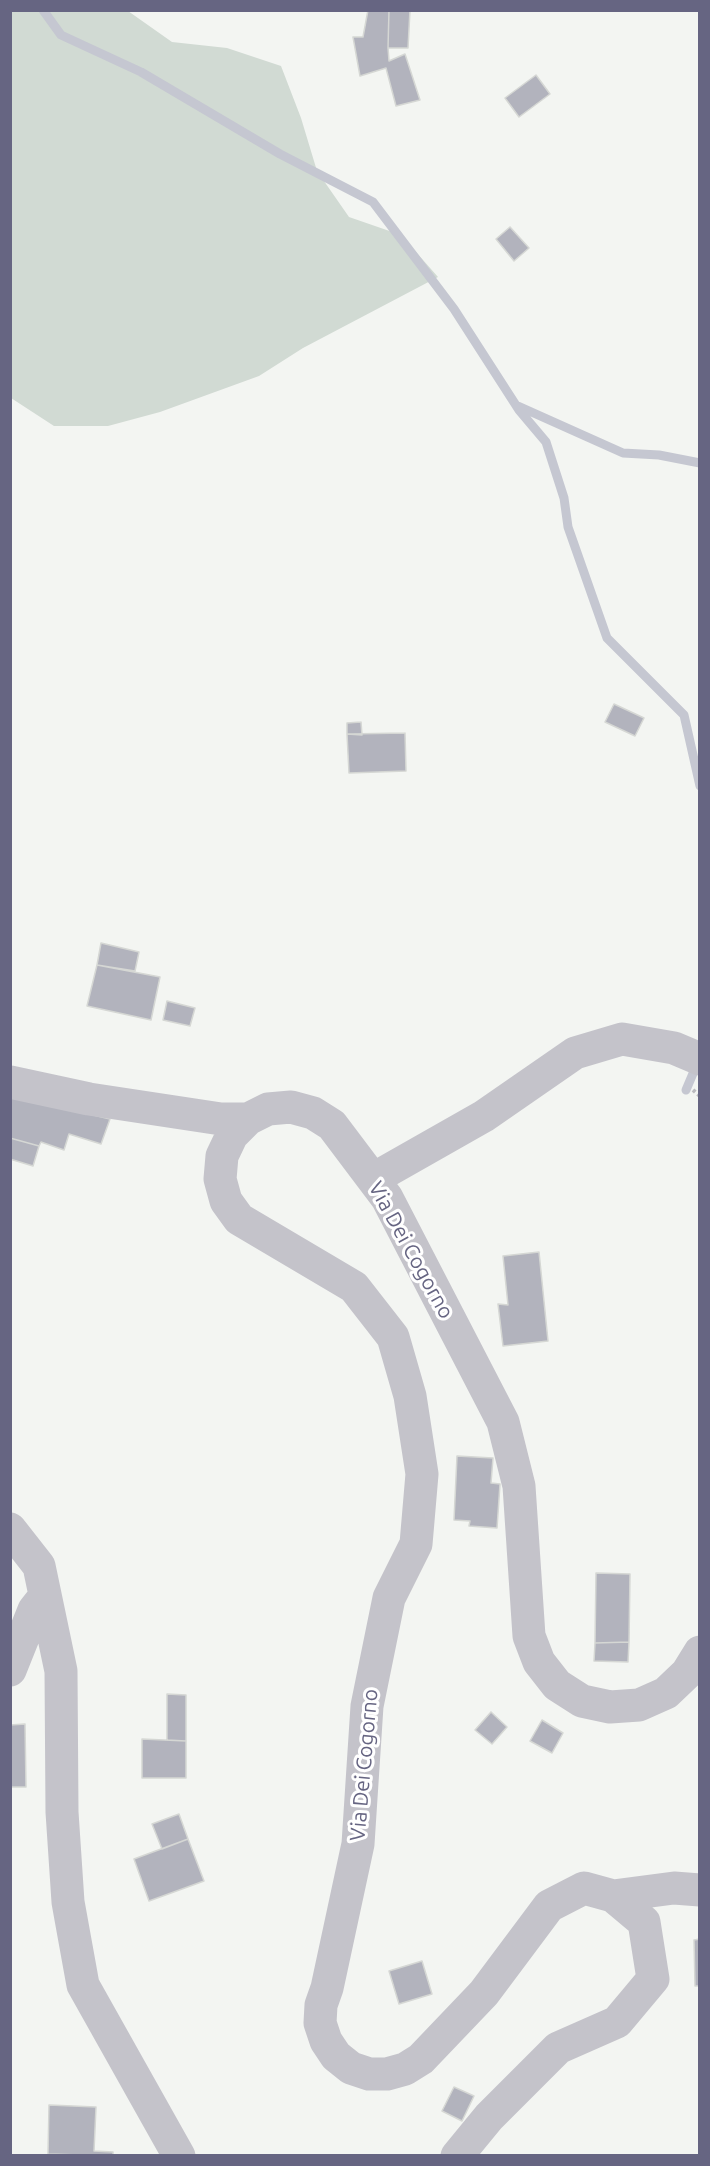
<!DOCTYPE html>
<html>
<head>
<meta charset="utf-8">
<style>
	body { margin:0 }
	#map { position:relative; width:710px; height:2166px; overflow:hidden; background:#f3f5f2; font-family:Ubuntu,sans-serif }
	canvas { display:block }
	.frame { position:absolute; inset:0; border:12px solid #666582; pointer-events:none }
</style>
</head>
<body>
<div id="map">
<canvas width="710" height="2166"></canvas>
<div class="frame"></div>
</div>
<script>
const c = document.querySelector('canvas').getContext('2d');
c.lineJoin = 'round';
function fillPath(path, color) { c.fillStyle = color; c.fill(path, 'evenodd'); }
const shape = rows => new Path2D(rows.map(r => 'M' + r).join(''));
function strokePath(path, color, width, dash) { c.strokeStyle = color; c.lineWidth = width; c.lineCap = dash ? 'butt' : 'round'; c.setLineDash(dash || []); c.stroke(path); }
function drawText(font, color, halo, rows, align = 'center') {
  c.font = font + ' Ubuntu,sans-serif'; c.lineWidth = 6; c.setLineDash([]); c.textBaseline = 'middle'; c.strokeStyle = halo; c.fillStyle = color; for (const [text, x, y, turn = 0] of rows) {
    c.save(); c.translate(x, y); c.rotate((+turn || 0) * Math.PI / 180); c.textAlign = isNaN(turn) ? turn : align; if (halo) c.strokeText(text, 0, 0); c.fillText(text, 0, 0); c.restore();
  }
}
const green = shape([
	[10,11,128,11,172,42,227,48,281,66,301,118,317,171,349,217,401,235,438,277,303,348,259,376,160,412,108,426,54,426,11,398]
]);
const stream = shape([
	[43,10,61,35,141,72,280,154,373,202,454,309,519,410,546,442,564,498,568,527,607,638,684,715,700,786],
	[518,406,623,453,659,455,700,463],
	[686,1090,697,1064]
]);
const building = shape([
	[368,10,389,10,388,48,389,61,405,54,420,100,396,106,386,68,360,76,353,37,363,37,368,10],
	[389,10,410,10,408,48,388,48,389,10],
	[536,75,550,94,519,117,505,98,536,75],
	[510,227,529,248,514,261,496,239,510,227],
	[614,704,644,718,635,736,605,722,614,704],
	[361,722,362,735,347,734,347,723,361,722],
	[405,733,406,771,349,773,347,734,405,733],
	[101,943,139,952,135,971,97,965,101,943],
	[97,965,160,977,151,1020,87,1006,97,965],
	[167,1001,195,1008,190,1026,163,1020,167,1001],
	[10,1095,110,1119,101,1144,69,1134,64,1150,41,1142,39,1146,10,1138,10,1095],
	[10,1138,39,1146,33,1166,10,1159,10,1138],
	[539,1252,548,1341,503,1346,498,1304,508,1305,503,1256,539,1252],
	[457,1456,493,1458,491,1483,500,1484,497,1528,469,1526,470,1521,454,1520,457,1456],
	[596,1573,630,1574,629,1642,595,1643,596,1573],
	[629,1642,628,1662,594,1661,595,1643,629,1642],
	[167,1694,186,1695,186,1741,167,1740,167,1694],
	[491,1712,507,1727,492,1744,475,1730,491,1712],
	[542,1720,563,1733,552,1753,530,1741,542,1720],
	[25,1724,26,1787,10,1787,10,1725,25,1724],
	[142,1739,186,1741,186,1778,142,1778,142,1739],
	[179,1814,188,1839,162,1849,152,1824,179,1814],
	[188,1839,204,1881,149,1901,134,1859,188,1839],
	[700,1939,700,1986,695,1986,694,1940,700,1939],
	[422,1961,432,1994,399,2004,389,1971,422,1961],
	[454,2087,474,2096,462,2121,442,2111,454,2087],
	[49,2105,96,2107,94,2151,113,2152,113,2156,48,2154,49,2105]
]);
const path = shape([
	[693,1090,700,1096]
]);
const minor = shape([
	[10,1082,89,1099,221,1119,248,1119],
	[373,1179,484,1116,575,1053,622,1039,674,1048,700,1059],
	[10,1529,39,1566,61,1671,62,1812,68,1902,83,1985,179,2156],
	[10,1670,34,1610,45,1596],
	[613,1896,674,1888,700,1890],
	[457,2156,489,2117,558,2048,617,2022,653,1979,644,1922,613,1896,584,1888,549,1906,484,1993,421,2059,405,2069,387,2074,369,2074,351,2068,336,2056,326,2041,320,2023,321,2005,327,1988,358,1844,367,1706,389,1598,416,1544,422,1474,410,1396,393,1337,354,1287,239,1219,226,1201,220,1179,222,1156,232,1135,248,1119,268,1109,291,1107,313,1113,332,1125,387,1198,503,1422,519,1486,529,1636,539,1662,557,1685,582,1701,610,1707,639,1705,666,1693,687,1673,700,1652]
]);
const streetNames = [
	["Via Dei Cogorno",411,1250,61],
	["Via Dei Cogorno",364,1765,-85]
];
fillPath(green, '#d1dad3');
strokePath(stream, '#c5c7d1', 9);
fillPath(building, '#b2b3bd');
strokePath(building, '#d5d7d4', 1.5);
strokePath(path, '#bbbbbf', 4, [3, 3]);
strokePath(minor, '#c4c3ca', 33);
drawText('21px', '#666582', '#fff', streetNames);
</script>
</body>
</html>
